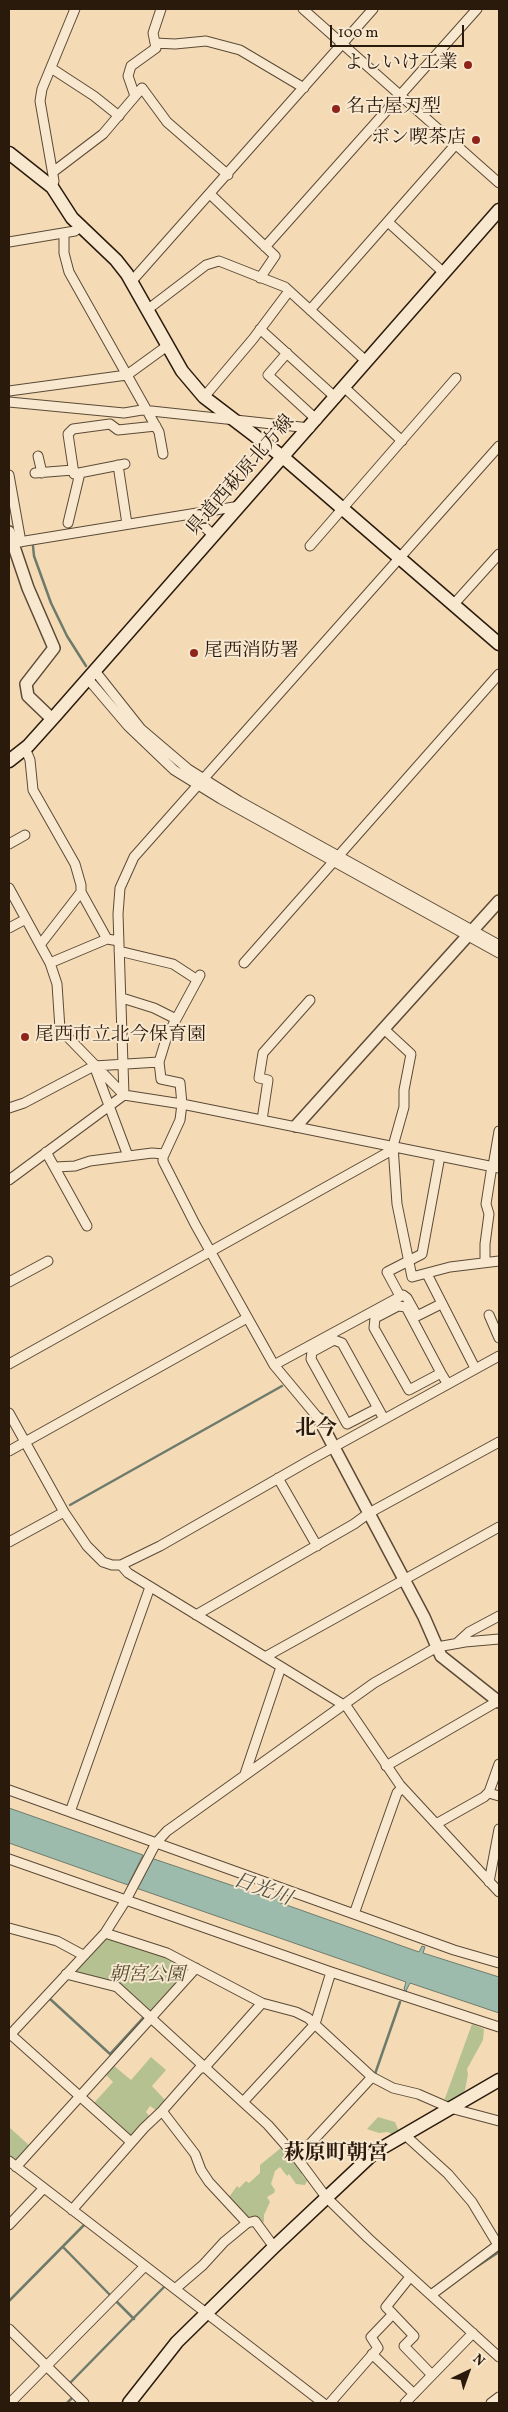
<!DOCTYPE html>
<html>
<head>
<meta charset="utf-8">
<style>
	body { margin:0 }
	#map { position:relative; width:508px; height:2412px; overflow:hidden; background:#f4dbb6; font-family:Vollkorn,serif }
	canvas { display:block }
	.frame { position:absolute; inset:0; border:10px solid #2a1a0c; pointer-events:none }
	.north { position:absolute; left:443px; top:2347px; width:50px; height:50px; -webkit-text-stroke:4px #f8e8d0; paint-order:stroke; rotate:42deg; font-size:14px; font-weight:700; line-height:20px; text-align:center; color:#2a1a0c }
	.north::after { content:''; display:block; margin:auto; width:18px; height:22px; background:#2a1a0c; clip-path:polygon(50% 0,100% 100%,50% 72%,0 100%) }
	.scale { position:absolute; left:330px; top:25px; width:134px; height:22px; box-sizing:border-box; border:2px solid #2a1a0c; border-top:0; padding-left:6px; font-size:15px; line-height:18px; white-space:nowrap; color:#2a1a0c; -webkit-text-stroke:4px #f8e8d0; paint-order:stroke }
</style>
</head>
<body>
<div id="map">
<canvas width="508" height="2412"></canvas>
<div class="frame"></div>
<div class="north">N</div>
<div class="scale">100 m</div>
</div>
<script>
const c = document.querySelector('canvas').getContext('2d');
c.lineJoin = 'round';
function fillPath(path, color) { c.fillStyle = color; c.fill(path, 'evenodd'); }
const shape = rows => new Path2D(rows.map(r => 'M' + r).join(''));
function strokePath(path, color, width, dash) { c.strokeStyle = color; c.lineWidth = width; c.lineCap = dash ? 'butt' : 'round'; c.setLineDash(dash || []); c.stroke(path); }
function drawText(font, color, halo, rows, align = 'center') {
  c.font = font + ' Vollkorn,"Noto Serif JP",serif'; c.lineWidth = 4; c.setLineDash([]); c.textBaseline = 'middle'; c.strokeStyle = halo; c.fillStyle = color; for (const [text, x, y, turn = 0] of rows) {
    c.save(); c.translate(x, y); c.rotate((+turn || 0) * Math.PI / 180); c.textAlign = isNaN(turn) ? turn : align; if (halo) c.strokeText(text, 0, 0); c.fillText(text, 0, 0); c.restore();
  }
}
const green = shape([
	[105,1935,167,1955,188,1968,189,1972,150,2016,117,1985,70,1973],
	[472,2024,484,2029,483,2040,467,2069,468,2074,465,2090,461,2096,452,2103,444,2101],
	[151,2057,166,2070,152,2086,166,2101,157,2111,150,2106,146,2112,150,2117,132,2136,129,2136,93,2104,113,2082,105,2074,113,2065,131,2080],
	[378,2117,395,2122,399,2131,394,2136,388,2132,379,2133,367,2129],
	[9,2127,31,2147,19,2160,15,2161,9,2156],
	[282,2147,301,2169,302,2175,307,2181,305,2185,296,2184,289,2174,287,2176,280,2167,275,2171,271,2184,275,2190,274,2193,267,2197,270,2202,264,2215,264,2222,247,2220,229,2197,237,2186,239,2188,246,2181,249,2183,260,2173,260,2165]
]);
const water = shape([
	[9,1808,143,1855,128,1885,9,1843,9,1808],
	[151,1858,275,1900,277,1895,280,1896,278,1902,419,1952,422,1946,425,1947,423,1953,499,1977,499,2013,410,1983,406,1991,404,1989,406,1982,136,1888,151,1858]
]);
const stream = shape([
	[33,546,34,556,51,603,67,636,86,666],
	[167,758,179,767],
	[70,1505,282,1386],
	[49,1998,110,2054,143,2018],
	[377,2075,375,2074,400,2002],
	[63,2247,111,2296],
	[467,2273,499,2252],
	[9,2301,84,2225],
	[116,2301,134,2319],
	[69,2384,164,2287],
	[67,2403,72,2398]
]);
const minor = shape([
	[303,9,499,183],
	[155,43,175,44,206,41,240,50,304,88],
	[51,68,94,96,119,116],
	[135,96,128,76,131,66,156,48,153,33,161,9],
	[53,172,103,134,142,88,167,122,228,175],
	[52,187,54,181,40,101,42,89,75,9],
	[210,194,275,256,260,278],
	[388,222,444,273],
	[64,233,64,253,69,272,159,432,163,454],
	[9,242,75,231,80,227],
	[265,247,477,9],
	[131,282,373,9],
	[147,310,206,265,219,261,285,287,367,362],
	[310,310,456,144],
	[260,329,336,398],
	[287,353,268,375,317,420],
	[345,388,402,441],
	[9,391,127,375,167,346],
	[204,397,253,339,289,291],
	[9,402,124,413,142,410,310,428],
	[38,456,42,473],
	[125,464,74,474,68,434,73,429,110,424,118,430,156,426],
	[118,465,127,524],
	[35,473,73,470],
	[9,475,21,542],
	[191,514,240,506],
	[68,523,80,473],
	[13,543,191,514,214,536],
	[310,546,456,378],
	[454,604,499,554],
	[95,671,141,729,188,769,239,801,499,945],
	[88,679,128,726,174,770,221,799,499,953],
	[25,748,30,760,33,790,75,864,81,885,81,892,40,945],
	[9,844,25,835],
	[9,888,50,963,57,984,60,1029,124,1095,182,1104,499,1168],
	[81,892,107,939],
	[9,928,26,919],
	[119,951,173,964,196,979],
	[50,963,107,939,119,941],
	[244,963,499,674],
	[200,975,167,1036,159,1062,161,1079,180,1083,182,1104,180,1120,163,1157,163,1161,195,1224,274,1365,319,1419],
	[122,998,154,1008,176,1019],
	[384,1029,411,1054,404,1090,404,1107,393,1146,397,1204,412,1277,450,1267,499,1261],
	[96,1071,128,1156],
	[9,1108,24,1103,94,1066,159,1062],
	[262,1120,268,1080,259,1078,263,1053,310,1000],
	[46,1152,87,1226],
	[493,1166,499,1131],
	[56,1167,75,1166,90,1161,152,1153,164,1154],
	[9,1180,124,1095,118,914,120,888,134,857,499,446],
	[485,1262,485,1244,489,1214,486,1204,492,1166],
	[427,1274,475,1368],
	[9,1282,48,1261],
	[400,1296,387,1272,422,1254,440,1156],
	[489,1315,499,1338],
	[9,1364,394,1149],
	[274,1365,403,1295,407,1298,417,1316,441,1304],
	[441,1373,409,1390,374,1328,375,1318,398,1306,406,1307,441,1373,447,1383],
	[378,1408,347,1424,311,1359,312,1352,334,1340,342,1343,384,1419],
	[9,1413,64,1512,87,1546,103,1562,112,1565,121,1565,160,1546,312,1459,499,1356],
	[9,1451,247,1318],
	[278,1478,317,1546],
	[9,1542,64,1512],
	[121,1565,128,1573,347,1707,400,1785,499,1892],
	[196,1615,354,1524,369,1513,499,1442],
	[457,1643,469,1632,499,1616],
	[265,1657,499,1527],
	[386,1766,498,1701],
	[245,1774,281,1667],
	[9,1790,454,1950,499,1963],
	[489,1793,499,1796],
	[70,1812,150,1587],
	[436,1824,484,1797,489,1792,499,1764],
	[9,1859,331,1972,499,2027],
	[489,1882,499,1829],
	[354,1914,397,1793,402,1788],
	[9,1928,57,1941,83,1955],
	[105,1933,167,1953,262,2003,296,2012,308,2018,372,2077,393,2088,418,2094,450,2108,499,2121],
	[66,1974,117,1987,268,2125,297,2158,326,2197,368,2238,499,2357],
	[9,2033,131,2142],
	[9,2036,105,1933,126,1900,156,1843,167,1831,374,1683,437,1647,465,1642,499,1639],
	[243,2102,315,2024,331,1972],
	[162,2111,195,2154,201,2170,209,2182,247,2223],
	[405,2135,448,2174,472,2202,498,2245,431,2295],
	[297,2158,372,2077],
	[9,2161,323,2403],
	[16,2167,196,1968],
	[72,2210,144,2128,162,2111,199,2069,205,2067,262,2003],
	[9,2225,43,2189],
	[175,2289,203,2265,224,2242,247,2223,255,2221,274,2247],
	[393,2314,414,2336,404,2346,432,2375],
	[9,2329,84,2403],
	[372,2354,414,2394],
	[10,2403,144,2267],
	[330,2403,378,2348,371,2337,393,2314,386,2307,410,2277],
	[405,2403,473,2333],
	[491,2403,499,2397]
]);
const tertiary = shape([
	[9,532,28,588,54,648,26,684,28,696,52,719],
	[296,1126,499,901],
	[319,1419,424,1617,441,1656,499,1702]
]);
const secondary = shape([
	[9,153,52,187,72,218,116,260,127,274,182,371,204,397,284,458,499,644],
	[9,761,28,746,55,716,499,210],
	[129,2403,177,2342,274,2247,375,2152,499,2080]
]);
const markers = [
	[468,65,5,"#8f2418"],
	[336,109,5,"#8f2418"],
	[476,140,5,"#8f2418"],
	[194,653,5,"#8f2418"],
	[25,1037,5,"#8f2418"]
];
const poiNames = [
	["よしいけ工業",458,65,"right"],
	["名古屋刃型",346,109],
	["ボン喫茶店",466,140,"right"],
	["尾西消防署",204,653],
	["尾西市立北今保育園",35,1037]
];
const streetNames = [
	["県道西萩原北方線",242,476,-49]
];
const parkNames = [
	["朝宮公園",147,1977]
];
const waterNames = [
	["日光川",262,1891,20]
];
const quarterNames = [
	["北今",316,1430],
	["萩原町朝宮",336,2155]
];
fillPath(green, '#b6c192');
fillPath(water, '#9cbbac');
strokePath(water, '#6e7b6c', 1);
strokePath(stream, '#6e7b6c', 2.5);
strokePath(minor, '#5c4a36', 11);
strokePath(tertiary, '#5c4a36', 14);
strokePath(secondary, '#2a1a0c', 15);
strokePath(minor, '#f8e8d0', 9);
strokePath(tertiary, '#f8e8d0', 11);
strokePath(secondary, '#f8e8d0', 12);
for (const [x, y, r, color] of markers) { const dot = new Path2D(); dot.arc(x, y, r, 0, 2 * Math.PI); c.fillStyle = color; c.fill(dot); strokePath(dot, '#f8e8d0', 2); }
drawText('19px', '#2a1a0c', '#f8e8d0', poiNames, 'left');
drawText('19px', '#2a1a0c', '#f8e8d0', streetNames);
drawText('italic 19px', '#544c34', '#f8e8d0', parkNames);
drawText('italic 20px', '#525244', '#f8e8d0', waterNames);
drawText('bold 21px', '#2a1a0c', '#f8e8d0', quarterNames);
</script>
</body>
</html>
